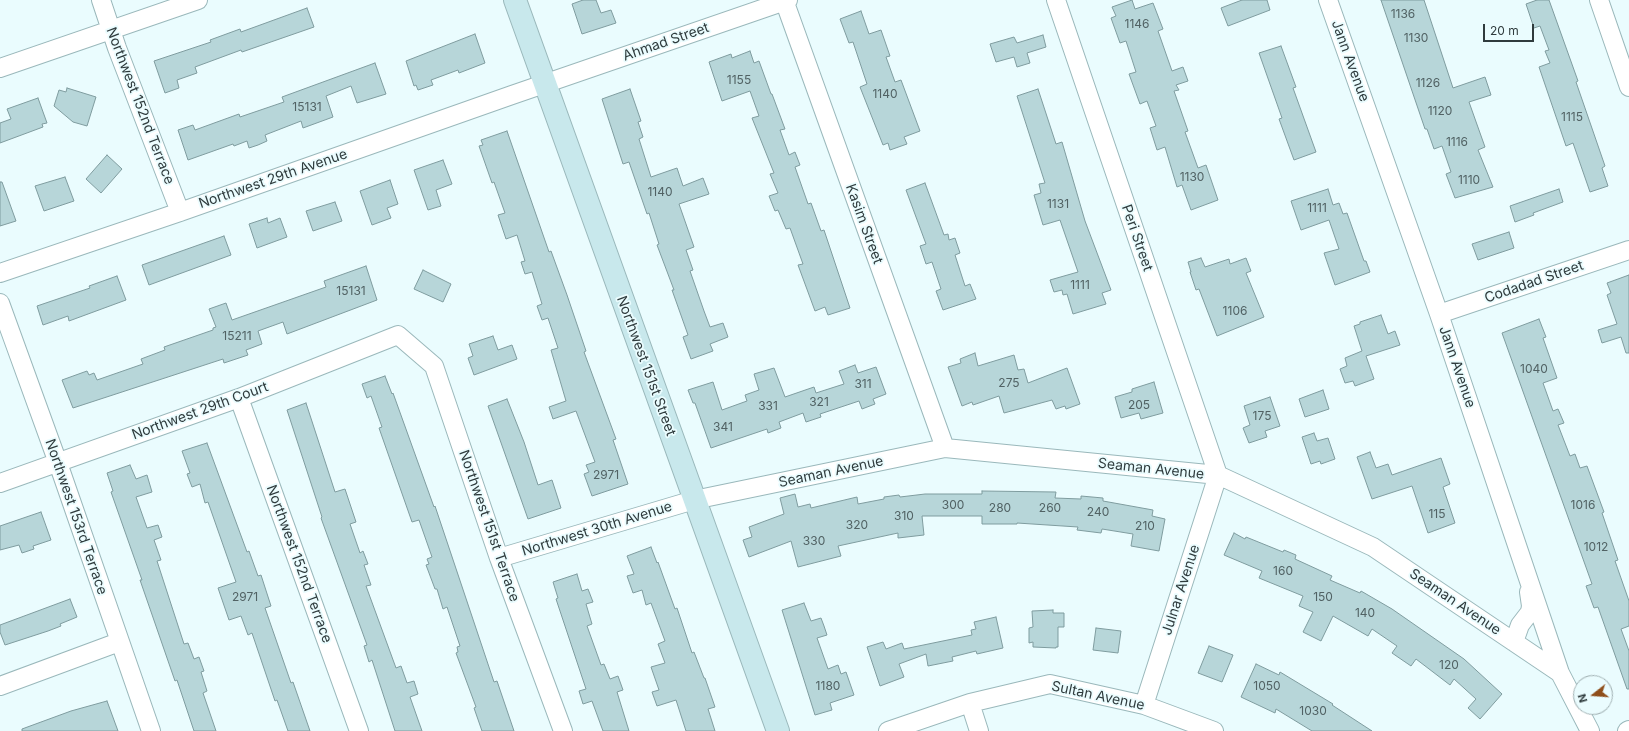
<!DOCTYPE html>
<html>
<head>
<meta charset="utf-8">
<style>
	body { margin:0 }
	#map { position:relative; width:1629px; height:731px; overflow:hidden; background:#eafcfe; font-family:Inter,sans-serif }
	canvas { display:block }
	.north { position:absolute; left:1573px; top:675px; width:40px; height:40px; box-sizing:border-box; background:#eafcfe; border:1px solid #9fafb1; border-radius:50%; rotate:253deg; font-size:11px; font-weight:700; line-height:16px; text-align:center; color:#2f3b3d }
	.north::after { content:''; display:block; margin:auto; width:14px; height:18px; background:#8f4e1a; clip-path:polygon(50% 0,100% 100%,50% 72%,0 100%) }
	.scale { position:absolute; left:1483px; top:24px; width:51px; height:18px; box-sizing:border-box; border:2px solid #2f3b3d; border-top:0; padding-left:5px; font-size:12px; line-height:14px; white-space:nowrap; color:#2f3b3d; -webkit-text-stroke:3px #eafcfe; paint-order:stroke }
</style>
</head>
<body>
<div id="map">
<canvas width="1629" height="731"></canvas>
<div class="north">N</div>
<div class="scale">20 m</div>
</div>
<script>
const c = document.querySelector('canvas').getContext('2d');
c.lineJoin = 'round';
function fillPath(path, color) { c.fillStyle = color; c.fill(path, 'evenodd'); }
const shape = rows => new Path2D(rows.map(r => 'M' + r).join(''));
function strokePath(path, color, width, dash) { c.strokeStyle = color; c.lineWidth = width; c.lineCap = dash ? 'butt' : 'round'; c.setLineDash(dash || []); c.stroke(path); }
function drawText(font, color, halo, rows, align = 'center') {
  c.font = font + ' Inter,sans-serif'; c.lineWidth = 3.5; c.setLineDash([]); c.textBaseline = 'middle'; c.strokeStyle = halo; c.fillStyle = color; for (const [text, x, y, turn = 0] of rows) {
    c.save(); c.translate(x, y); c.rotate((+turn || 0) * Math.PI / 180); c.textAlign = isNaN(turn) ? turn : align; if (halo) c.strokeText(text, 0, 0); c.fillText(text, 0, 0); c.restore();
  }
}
const building = shape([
	[583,0,596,0,601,13,611,10,616,23,582,34,572,4,583,0],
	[1132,0,1135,9,1153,3,1163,29,1158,31,1172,71,1183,67,1188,81,1176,85,1179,90,1174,91,1188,131,1185,132,1198,168,1206,165,1218,200,1191,210,1182,185,1177,187,1165,147,1157,150,1150,128,1156,126,1147,101,1140,104,1129,74,1136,72,1126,41,1120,43,1111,18,1116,16,1112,7,1132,0],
	[1242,0,1267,0,1270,10,1228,26,1221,8,1242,0],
	[1381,0,1424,0,1453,88,1485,77,1491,95,1469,102,1485,147,1478,150,1493,187,1455,198,1446,174,1451,172,1442,146,1434,149,1427,129,1425,129,1381,0],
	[1537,0,1549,0,1578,81,1576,82,1605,166,1602,168,1608,186,1590,192,1573,143,1566,146,1539,67,1550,63,1545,51,1549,50,1540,26,1534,28,1526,4,1537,0],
	[307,8,314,27,242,52,241,50,195,67,197,73,177,80,179,88,165,93,154,61,211,42,210,40,240,29,241,32,307,8],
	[861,11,869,34,881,30,890,56,886,57,895,82,901,80,920,131,904,137,907,144,890,150,888,143,883,145,860,87,867,84,853,42,849,43,840,19,861,11],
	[475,34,485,63,459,73,458,70,431,80,433,85,418,90,416,85,414,86,406,61,475,34],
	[1043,35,1046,47,1027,53,1030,63,1017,67,1014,57,996,62,990,44,1014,37,1017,43,1043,35],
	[1281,46,1296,87,1293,88,1316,152,1294,160,1279,119,1282,118,1259,53,1281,46],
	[750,51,754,63,759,61,771,94,772,94,785,129,780,130,789,155,795,152,800,165,795,167,808,204,811,203,821,231,824,230,850,308,828,315,825,307,815,311,798,265,803,264,790,228,786,229,778,210,775,211,769,196,778,193,770,174,774,173,752,118,759,116,750,91,722,101,709,62,731,54,732,58,750,51],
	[375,63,386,94,357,103,351,86,326,96,333,117,303,128,301,121,265,135,267,141,258,145,249,148,247,141,234,146,233,144,188,160,178,130,193,125,195,130,239,114,240,117,284,102,282,97,375,63],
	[67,88,96,97,87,126,73,122,54,106,59,90,66,92,67,88],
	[630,89,641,121,638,122,643,137,639,139,651,177,677,168,683,186,703,178,709,194,679,204,694,247,686,250,693,270,690,271,704,311,710,327,723,323,728,337,710,344,713,351,691,359,683,337,688,335,672,290,674,290,657,245,659,244,649,213,647,214,629,162,623,164,602,99,630,89],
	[1038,89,1056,144,1062,142,1085,221,1111,290,1102,293,1106,304,1073,314,1067,294,1063,295,1062,290,1054,292,1050,280,1078,272,1060,220,1043,225,1034,195,1041,193,1039,184,1045,183,1017,96,1038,89],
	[38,98,47,123,42,124,43,127,0,143,0,123,11,119,7,109,38,98],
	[507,131,549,252,551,251,567,295,586,351,584,352,616,439,613,440,628,484,592,496,584,474,589,472,586,465,595,462,576,411,553,419,549,407,566,401,551,350,558,348,548,318,542,320,537,306,542,304,532,272,525,274,521,262,525,261,517,235,506,239,498,215,505,213,494,182,492,183,479,146,483,145,481,140,507,131],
	[107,155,122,169,101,193,86,179,107,155],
	[443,160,452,184,436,190,441,206,428,210,414,170,443,160],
	[65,177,74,201,44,211,35,186,65,177],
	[390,180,398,204,387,208,391,218,372,225,360,191,390,180],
	[0,182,2,182,16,221,0,226,0,182],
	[925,183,944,235,948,234,949,240,955,238,960,253,955,255,965,286,970,284,976,299,943,310,936,291,941,289,932,262,926,264,920,246,926,244,906,190,925,183],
	[1328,189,1333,205,1339,203,1343,214,1347,213,1364,261,1366,261,1370,272,1335,285,1324,253,1339,249,1329,220,1301,230,1291,201,1328,189],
	[1559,189,1563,202,1533,213,1534,215,1515,222,1510,206,1559,189],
	[335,202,342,221,313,231,306,211,335,202],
	[267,218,268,223,280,218,287,237,257,248,249,224,267,218],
	[1509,232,1514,248,1478,260,1472,244,1509,232],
	[224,236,231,255,149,285,142,265,224,236],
	[1201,258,1205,267,1229,259,1230,264,1246,258,1251,271,1246,273,1264,317,1217,336,1199,289,1196,290,1190,272,1191,272,1188,262,1201,258],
	[366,266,377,300,287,334,283,322,258,331,262,344,246,350,248,355,224,363,223,359,73,408,62,380,87,371,89,375,94,373,97,380,143,364,141,359,165,350,164,347,213,330,213,328,216,327,209,309,226,303,232,320,326,287,324,281,366,266],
	[423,270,451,284,443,302,414,289,423,270],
	[1629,275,1629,353,1626,353,1621,337,1602,343,1598,330,1617,324,1607,295,1611,293,1607,283,1629,275],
	[117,276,126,300,69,321,68,316,43,325,37,306,90,288,89,286,117,276],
	[1381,315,1388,334,1395,331,1400,345,1366,356,1374,379,1355,386,1353,381,1345,383,1340,369,1347,366,1345,358,1362,351,1354,326,1360,324,1360,322,1381,315],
	[1539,319,1546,337,1543,338,1557,378,1543,383,1553,411,1558,409,1564,423,1558,425,1570,456,1575,454,1580,468,1587,466,1604,512,1602,513,1618,560,1615,561,1629,601,1629,626,1621,629,1629,651,1629,689,1627,689,1598,607,1594,608,1586,586,1592,584,1502,333,1539,319],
	[493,336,498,350,512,345,517,359,474,375,468,358,473,356,469,344,493,336],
	[975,353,978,366,1014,355,1018,370,1024,369,1028,383,1067,368,1080,404,1066,409,1065,406,1056,409,1052,400,1004,413,999,396,973,405,972,402,962,406,948,367,961,363,960,359,975,353],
	[855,365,858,373,876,367,886,394,873,399,875,404,862,409,859,401,820,414,821,417,806,422,803,413,779,422,781,428,768,433,767,429,711,448,695,403,693,403,688,390,713,382,722,410,747,401,745,395,759,390,754,374,774,368,785,397,814,387,816,393,844,384,839,371,855,365],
	[385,376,392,394,393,393,434,507,435,506,494,682,497,681,514,731,482,731,474,708,476,707,456,653,458,652,457,647,460,646,447,607,443,609,437,589,435,589,426,565,429,564,427,559,432,557,419,520,412,522,379,428,382,427,371,396,367,398,362,384,385,376],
	[1154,382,1163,413,1141,419,1139,413,1121,418,1115,397,1132,392,1132,389,1154,382],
	[1323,390,1329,409,1305,417,1299,399,1323,390],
	[1270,397,1280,426,1265,431,1267,437,1249,443,1243,428,1250,425,1244,406,1270,397],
	[507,399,524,442,538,485,552,480,561,508,528,519,488,406,507,399],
	[306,403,335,492,345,489,356,522,350,524,360,553,363,551,368,564,364,565,371,585,366,586,396,668,401,666,407,683,414,681,418,694,410,697,422,731,395,731,372,660,369,662,364,646,367,645,321,518,322,517,287,410,306,403],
	[1314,433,1317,441,1328,438,1335,459,1321,464,1320,461,1311,464,1302,437,1314,433],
	[207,443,247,552,249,551,258,576,261,575,271,606,265,608,291,683,293,682,310,731,288,731,277,700,275,701,252,633,248,635,241,616,229,620,218,588,236,582,208,502,205,503,200,484,192,487,187,474,190,473,182,451,207,443],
	[1370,452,1376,468,1388,464,1392,475,1441,458,1450,484,1443,487,1455,523,1428,533,1412,486,1372,499,1357,457,1370,452],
	[130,465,136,479,147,475,152,492,136,497,147,528,158,525,162,537,154,540,161,560,157,561,184,644,188,643,194,659,199,657,204,671,201,672,207,691,203,693,216,731,194,731,177,680,175,681,140,580,142,580,111,492,113,491,107,473,130,465],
	[982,491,1056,492,1055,498,1081,499,1081,496,1103,498,1103,501,1153,510,1152,516,1165,519,1159,551,1131,546,1133,534,1102,529,1101,533,1077,530,1078,527,1017,523,1017,524,982,524,982,516,922,516,924,535,898,538,898,533,838,546,841,556,798,567,791,541,749,557,743,540,752,537,749,527,784,514,780,498,795,494,798,507,810,504,811,508,857,497,858,504,884,499,884,497,899,495,900,497,925,494,982,494,982,491],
	[41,512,51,540,33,546,34,549,22,553,19,545,0,550,0,526,41,512],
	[1234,533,1245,539,1246,537,1283,552,1284,550,1296,555,1295,559,1332,576,1330,580,1360,593,1361,591,1392,609,1464,659,1502,694,1480,719,1468,708,1476,699,1454,679,1450,685,1416,659,1411,666,1392,653,1397,646,1372,629,1368,636,1333,616,1321,641,1303,632,1313,612,1299,606,1303,596,1259,578,1262,571,1224,555,1234,533],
	[651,547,657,563,658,562,675,609,677,608,692,653,694,652,704,678,705,678,715,707,708,709,715,731,686,731,676,700,657,706,652,692,659,690,651,667,665,663,658,644,665,641,651,603,646,605,642,590,633,593,627,576,634,574,627,556,651,547],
	[577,574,582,591,588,589,593,602,586,604,592,624,587,626,601,665,604,664,610,679,618,676,623,690,617,692,629,731,603,731,592,701,583,704,579,691,586,689,556,599,558,598,553,582,577,574],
	[70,599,77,617,60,624,61,626,48,631,5,645,0,632,0,625,70,599],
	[804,603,811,621,821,618,824,626,827,635,817,638,828,669,838,665,841,674,846,672,854,695,830,703,832,710,815,715,782,610,804,603],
	[1053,610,1053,613,1064,613,1064,627,1058,627,1058,647,1056,647,1056,648,1033,647,1033,642,1029,643,1029,628,1033,627,1032,611,1053,610],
	[996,617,1003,648,977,654,976,651,952,657,953,661,928,666,926,654,899,664,904,677,880,686,867,647,883,642,886,649,902,643,904,649,972,635,971,630,976,629,974,622,996,617],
	[1096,628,1121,631,1118,653,1093,650,1096,628],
	[1209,646,1233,655,1222,682,1198,673,1209,646],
	[1256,664,1279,675,1280,672,1333,704,1332,705,1372,731,1312,731,1276,709,1275,713,1241,697,1256,664],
	[107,701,118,731,22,731,22,729,71,711,107,701]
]);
const street = shape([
	[101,0,117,48,180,212],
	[784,0,945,448],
	[1056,0,1218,475,1144,705],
	[1328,0,1439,314,1560,673,1590,731],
	[1599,0,1629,87],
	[0,68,198,0],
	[0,273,180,212,512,95,788,0],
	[0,303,58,463,151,731],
	[1439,314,1629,250],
	[239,398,359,731],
	[0,483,239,398,398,335,434,366,499,558,563,731],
	[499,558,694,500,945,448,1218,475,1373,547,1560,673],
	[1514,642,1520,625,1530,612,1531,606,1529,592],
	[0,686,119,642],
	[970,703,979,731],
	[888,731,970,703,1050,684,1144,705,1214,731],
	[1627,731,1629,730]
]);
const secondary = shape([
	[515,0,778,731]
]);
const numberNames = [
	["1136",1403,14],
	["1146",1137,24],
	["1130",1416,38],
	["1155",739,80],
	["1126",1428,83],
	["1140",885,94],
	["15131",307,107],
	["1120",1440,111],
	["1115",1572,117],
	["1116",1457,142],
	["1130",1192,177],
	["1110",1469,180],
	["1140",660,192],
	["1131",1058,204],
	["1111",1317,208],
	["1111",1080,285],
	["15131",351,291],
	["1106",1235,311],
	["15211",237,336],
	["1040",1534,369],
	["275",1009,383],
	["311",863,384],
	["321",819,402],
	["205",1139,405],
	["331",768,406],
	["175",1262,416],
	["341",723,427],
	["2971",606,475],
	["300",953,505],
	["1016",1583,505],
	["280",1000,508],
	["260",1050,508],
	["240",1098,512],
	["115",1437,514],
	["310",904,516],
	["320",857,525],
	["210",1145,526],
	["330",814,541],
	["1012",1596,547],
	["160",1283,571],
	["2971",245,597],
	["150",1323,597],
	["140",1365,613],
	["120",1449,665],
	["1180",828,686],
	["1050",1267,686],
	["1030",1313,711]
];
const streetNames = [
	["Ahmad Street",666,42,-19],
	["Jann Avenue",1350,61,70],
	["Northwest 152nd Terrace",140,106,69],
	["Northwest 29th Avenue",273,179,-19],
	["Kasim Street",864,224,70],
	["Peri Street",1137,238,71],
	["Codadad Street",1534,282,-19],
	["Northwest 151st Street",646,366,70],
	["Jann Avenue",1457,367,71],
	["Northwest 29th Court",200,411,-20],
	["Seaman Avenue",1151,469,6],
	["Seaman Avenue",831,472,-12],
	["Northwest 153rd Terrace",76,517,71],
	["Northwest 151st Terrace",489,526,71],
	["Northwest 30th Avenue",597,529,-17],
	["Northwest 152nd Terrace",299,564,70],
	["Julnar Avenue",1181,590,-72],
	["Seaman Avenue",1455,602,34],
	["Sultan Avenue",1098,696,12]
];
fillPath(building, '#b7d6d9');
strokePath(building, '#7f9c9f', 1);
strokePath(street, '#9ab8bb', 20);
strokePath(secondary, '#9ab8bb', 24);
strokePath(street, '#fff', 18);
strokePath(secondary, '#c8e8ec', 22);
drawText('12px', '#516264', null, numberNames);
drawText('14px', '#2f3b3d', '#eafcfe', streetNames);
</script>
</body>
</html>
